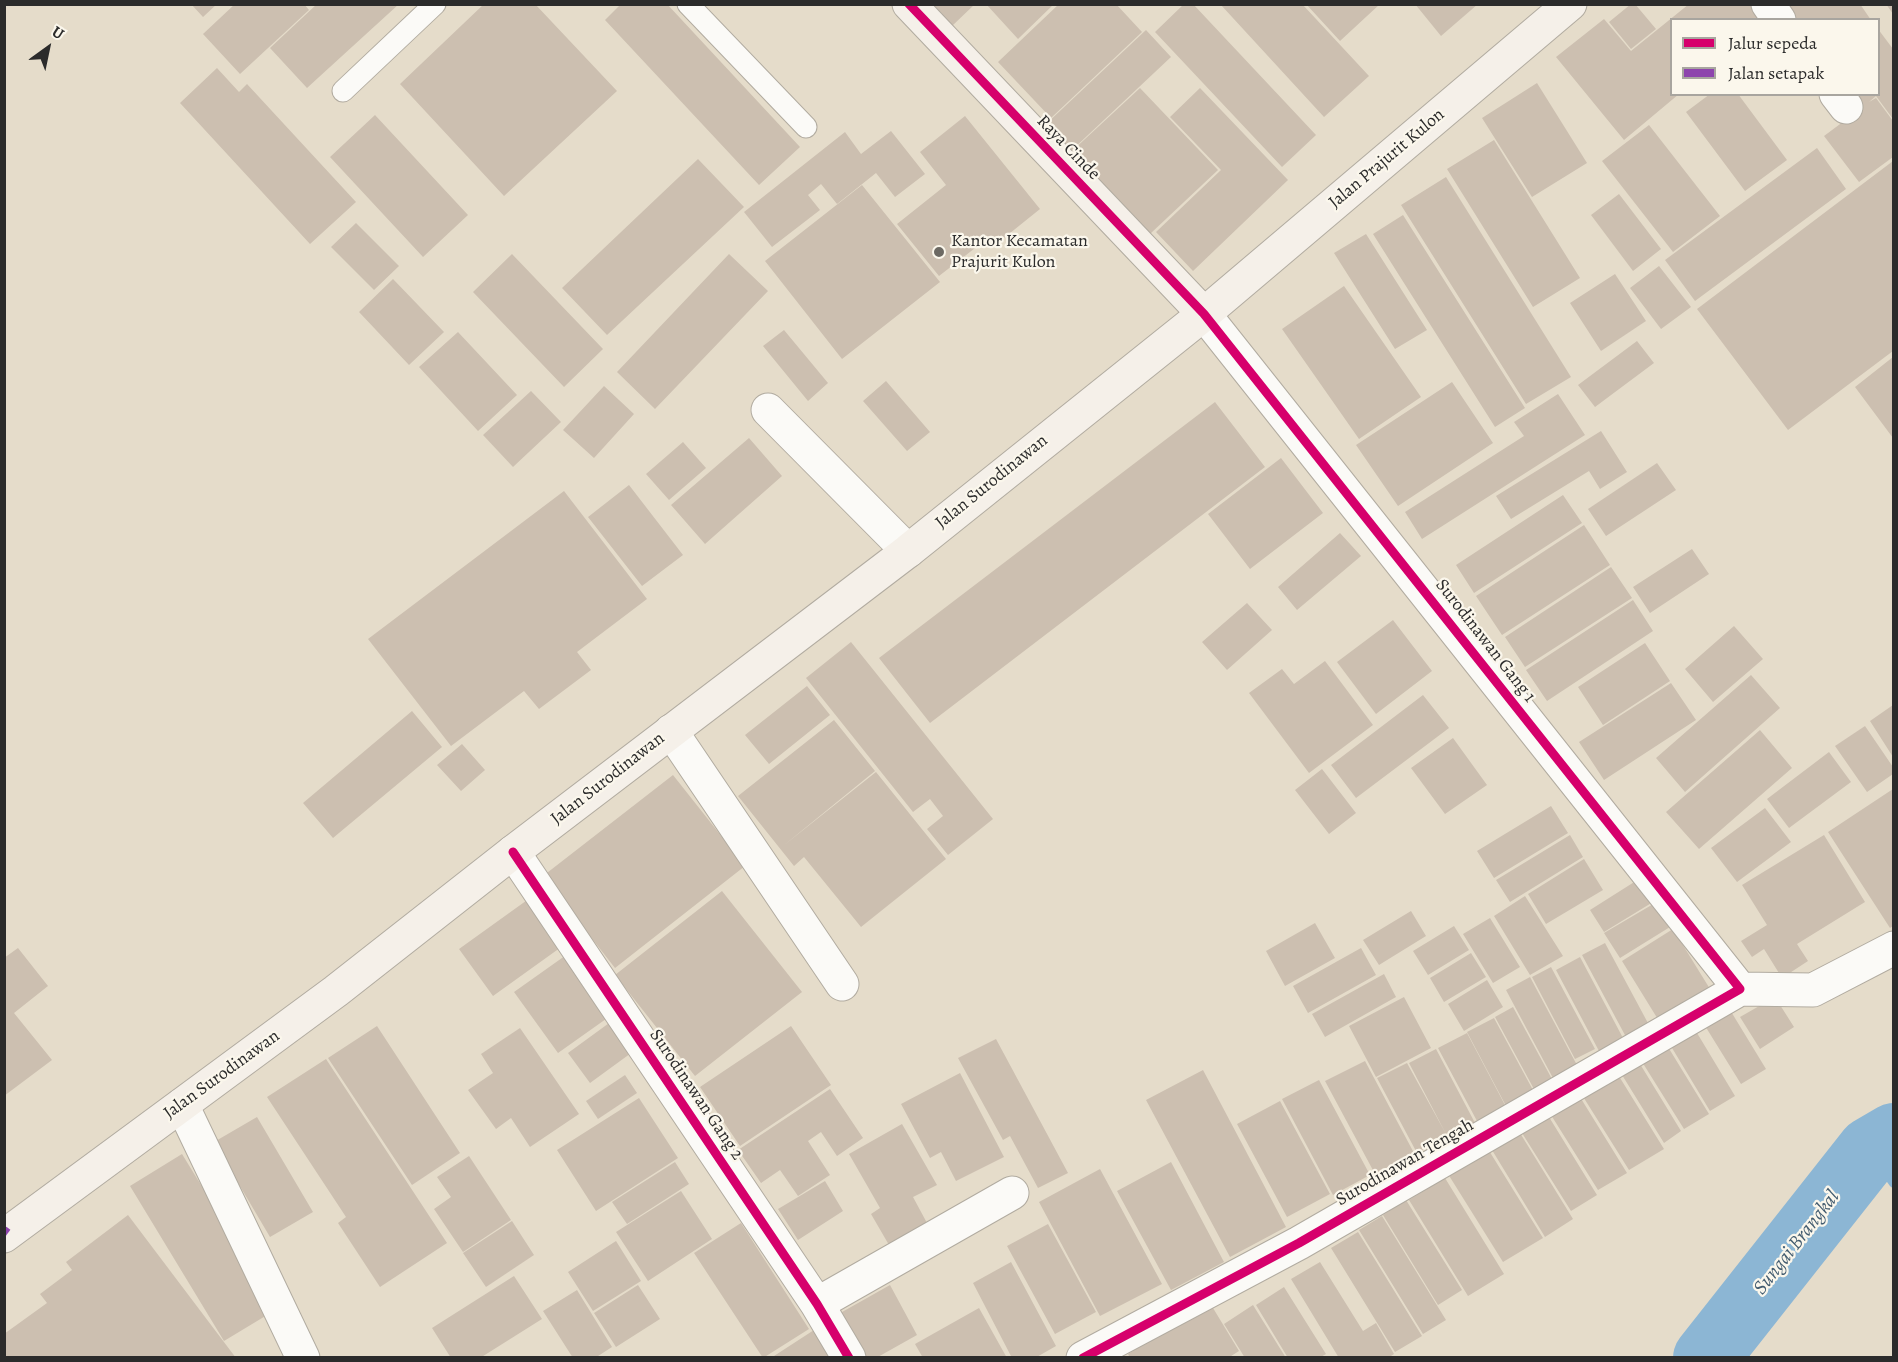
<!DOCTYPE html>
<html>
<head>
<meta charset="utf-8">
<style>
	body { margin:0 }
	#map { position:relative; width:1898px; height:1362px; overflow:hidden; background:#e5dcca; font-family:Alegreya,serif }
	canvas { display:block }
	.frame { position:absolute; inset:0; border:6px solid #2b2b2b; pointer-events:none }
	.legend { position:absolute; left:1670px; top:18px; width:210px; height:78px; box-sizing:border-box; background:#fbf7ec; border:2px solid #a8a59f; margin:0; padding:8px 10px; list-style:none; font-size:18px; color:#2b2b2b }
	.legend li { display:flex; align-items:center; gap:12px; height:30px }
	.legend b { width:30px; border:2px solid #a8a59f }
	.north { position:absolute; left:18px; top:18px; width:60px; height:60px; -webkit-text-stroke:4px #fbf7ec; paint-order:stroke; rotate:33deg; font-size:16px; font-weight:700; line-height:24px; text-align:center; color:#2b2b2b }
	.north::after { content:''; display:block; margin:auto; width:21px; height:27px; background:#2b2b2b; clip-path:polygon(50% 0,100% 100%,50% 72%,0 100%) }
</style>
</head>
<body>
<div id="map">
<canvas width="1898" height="1362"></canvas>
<div class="frame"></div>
<ul class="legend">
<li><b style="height:8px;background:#d6006c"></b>Jalur sepeda</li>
<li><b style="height:8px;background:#8e44ad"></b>Jalan setapak</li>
</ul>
<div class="north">U</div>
</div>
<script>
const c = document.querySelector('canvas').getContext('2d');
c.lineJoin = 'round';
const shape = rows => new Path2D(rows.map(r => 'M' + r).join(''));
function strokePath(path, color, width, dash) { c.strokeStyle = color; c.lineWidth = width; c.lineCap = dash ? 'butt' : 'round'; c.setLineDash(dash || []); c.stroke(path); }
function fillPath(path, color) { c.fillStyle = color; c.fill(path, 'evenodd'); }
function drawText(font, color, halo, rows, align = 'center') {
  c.font = font + ' Alegreya,serif'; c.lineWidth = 4.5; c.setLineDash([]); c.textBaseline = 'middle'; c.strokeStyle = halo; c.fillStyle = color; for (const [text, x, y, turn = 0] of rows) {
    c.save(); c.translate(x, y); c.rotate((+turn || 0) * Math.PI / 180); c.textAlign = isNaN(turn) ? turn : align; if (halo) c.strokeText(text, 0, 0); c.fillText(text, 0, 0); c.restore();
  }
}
const stream = shape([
	[1870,1150,1894,1183]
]);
const river = shape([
	[1706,1358,1870,1150,1894,1136]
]);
const building = shape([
	[191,4,217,4,203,17],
	[235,4,304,4,309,10,240,74,203,34],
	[317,4,399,4,307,88,270,48],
	[484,4,535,4,617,91,504,196,400,84],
	[621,4,667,4,800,147,759,185,605,20],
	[931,4,975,4,952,26],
	[986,4,1054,4,1018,39],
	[1059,4,1116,4,1142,32,1051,118,998,62],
	[1184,4,1193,4,1316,135,1282,167,1155,32],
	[1306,4,1380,4,1340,41],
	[1415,4,1478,4,1441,36],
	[1631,4,1635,4,1656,29,1631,49,1609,22],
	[1689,4,1755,4,1767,20,1671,20,1671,94,1679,94,1624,140,1556,57,1604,19,1631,51],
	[1785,4,1860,4,1871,20,1796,20],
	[1886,4,1893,4,1893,14],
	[1221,5,1303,5,1369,76,1324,117],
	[1878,29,1893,49,1893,119,1876,96,1869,102,1876,98,1893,121,1893,157,1859,182,1824,136,1863,107,1853,94,1878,94],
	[1146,30,1171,57,1071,151,1045,125],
	[217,68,239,92,247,84,356,202,310,244,180,103],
	[1537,83,1587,163,1532,197,1482,118],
	[1140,88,1218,170,1150,234,1071,152],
	[1200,88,1288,180,1193,271,1156,232,1221,170,1170,117],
	[1710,94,1738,94,1787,160,1745,191,1686,112],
	[375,115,468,215,423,257,330,157],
	[965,116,1040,209,994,246,988,238,939,276,897,224,946,185,920,152],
	[1649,125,1720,216,1673,252,1602,161],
	[891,131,925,174,895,197,876,173,837,204,821,184,808,195,820,210,772,247,744,212,845,132,861,154],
	[1494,140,1580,278,1533,307,1447,169],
	[1817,148,1846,189,1695,301,1665,260],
	[698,159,744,207,607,335,562,288],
	[1893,161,1893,351,1788,430,1697,309],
	[1446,177,1571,377,1526,404,1401,205],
	[862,185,940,282,842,359,765,261],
	[1619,194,1661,249,1633,271,1591,215],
	[1403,215,1525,408,1495,427,1373,234],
	[356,223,399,266,374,290,331,247],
	[1366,234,1427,330,1395,349,1334,253],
	[512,254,603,349,564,387,473,292],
	[729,254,768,291,655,409,617,372],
	[1659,266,1691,307,1661,329,1630,288],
	[1615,274,1646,321,1601,351,1570,303],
	[393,279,444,332,409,365,359,312],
	[1344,286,1421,397,1359,439,1282,329],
	[784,330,828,383,808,401,763,346],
	[458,332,517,395,478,431,419,367],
	[1637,341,1654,363,1595,407,1578,385],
	[1893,357,1893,438,1855,387],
	[886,381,930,432,907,451,863,401],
	[1452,382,1493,443,1398,506,1356,445],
	[604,386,634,414,594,458,563,430],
	[531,391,561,422,513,467,483,435],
	[1558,394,1585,435,1422,539,1405,512,1524,436,1514,422],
	[1215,402,1265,467,930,723,879,658],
	[1601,431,1627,472,1600,489,1589,471,1511,519,1496,496],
	[749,438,782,476,705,544,671,505],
	[683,442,706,468,669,500,646,474],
	[1281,458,1323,513,1250,569,1208,514],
	[1657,463,1676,490,1606,536,1588,509],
	[629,485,683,555,642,586,588,517],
	[564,491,647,599,577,652,591,670,539,709,524,691,451,746,368,639],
	[1563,495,1582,523,1474,593,1456,565],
	[1584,525,1610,565,1502,635,1476,596],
	[1340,533,1361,556,1297,610,1278,587],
	[1692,549,1709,574,1650,613,1633,587],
	[1611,567,1632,598,1525,667,1505,637],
	[1633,600,1653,631,1547,701,1526,670],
	[1247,603,1272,630,1227,670,1202,642],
	[1393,620,1432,671,1376,714,1337,662],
	[1734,626,1763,659,1713,702,1685,669],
	[851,642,993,819,948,855,927,829,943,816,930,799,913,812,806,678],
	[1645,643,1670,681,1603,725,1578,687],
	[1325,661,1373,725,1309,773,1249,693,1282,669,1294,684],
	[1751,675,1780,708,1685,792,1656,758],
	[1671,683,1696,720,1604,780,1579,742],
	[807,686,830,715,769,764,745,735],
	[1423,695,1449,728,1356,798,1331,765],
	[1893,705,1893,757,1870,721],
	[412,711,442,747,333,838,303,803],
	[834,720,875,771,783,846,876,772,946,859,861,927,804,857,794,866,738,796],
	[1865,726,1893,767,1893,774,1867,792,1835,746],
	[1760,730,1792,768,1699,849,1666,812],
	[1453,738,1487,785,1445,814,1411,768],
	[462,744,485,770,461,791,437,765],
	[1829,752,1851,782,1789,828,1767,799],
	[1322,769,1356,813,1329,834,1295,790],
	[673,775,745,866,615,968,543,876],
	[1893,789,1893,926,1890,928,1828,832],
	[1551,806,1568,833,1494,878,1477,851],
	[1765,808,1791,842,1737,882,1711,848],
	[1570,835,1583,857,1510,902,1496,880],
	[1824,835,1865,902,1797,944,1808,961,1782,978,1764,949,1752,957,1741,941,1767,925,1742,885],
	[1584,859,1603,890,1546,924,1528,894],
	[1639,879,1653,902,1604,932,1590,910],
	[722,891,802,992,695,1076,615,975],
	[1525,896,1563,956,1530,975,1494,916],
	[530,898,564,945,493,996,459,949],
	[1655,903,1670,927,1620,958,1604,933],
	[1411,911,1426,936,1379,965,1363,940],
	[1490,918,1520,967,1493,983,1463,934],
	[1315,923,1335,958,1285,986,1266,951],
	[1454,926,1469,950,1428,975,1413,951],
	[1673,929,1710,989,1659,1021,1622,961],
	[1605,943,1649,1025,1626,1037,1582,955],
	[18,948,48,986,14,1013,52,1060,4,1096,4,958],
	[1361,948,1376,975,1308,1013,1293,986],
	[569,953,613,1014,558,1053,514,992],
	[1471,953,1486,977,1444,1002,1430,978],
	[1580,957,1623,1038,1599,1051,1556,970],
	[1551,967,1595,1049,1575,1059,1532,977],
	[1384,974,1396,997,1325,1037,1312,1014],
	[1530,977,1578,1067,1554,1080,1506,990],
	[1487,980,1503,1007,1464,1031,1448,1004],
	[1404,997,1431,1048,1376,1077,1349,1026],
	[1775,997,1794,1027,1760,1049,1740,1017],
	[1727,1005,1766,1069,1741,1084,1702,1021],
	[1513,1007,1553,1081,1535,1091,1495,1017],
	[616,1018,638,1048,590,1083,568,1053],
	[1494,1018,1534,1092,1506,1106,1467,1032],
	[1691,1023,1735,1096,1710,1111,1666,1038],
	[377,1026,460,1153,412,1185,328,1058],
	[791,1026,831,1085,740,1146,700,1087],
	[520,1028,579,1114,530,1147,511,1118,496,1129,468,1090,493,1073,481,1054],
	[1467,1033,1506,1107,1477,1121,1438,1048],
	[996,1039,1068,1173,1038,1188,1010,1136,1003,1140,958,1058],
	[1665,1042,1709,1114,1684,1129,1639,1057],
	[1436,1049,1475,1123,1417,1153,1377,1078,1407,1063,1446,1134,1409,1063],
	[326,1059,447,1243,380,1287,338,1223,346,1217,267,1097],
	[1637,1059,1681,1131,1664,1143,1619,1070],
	[1365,1061,1414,1153,1375,1174,1325,1081],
	[1203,1070,1286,1227,1230,1257,1146,1100],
	[960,1073,1004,1157,956,1181,941,1152,930,1158,901,1104],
	[1617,1073,1664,1149,1629,1170,1582,1095],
	[625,1075,637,1093,598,1119,586,1101],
	[1319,1080,1370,1175,1333,1195,1282,1099],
	[830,1089,863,1138,837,1156,821,1132,808,1141,830,1175,798,1196,780,1170,761,1183,738,1150],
	[1580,1097,1627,1173,1598,1190,1551,1115],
	[639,1098,678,1158,596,1211,557,1150],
	[1280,1101,1330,1194,1287,1217,1237,1124],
	[257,1117,313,1212,270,1237,214,1142],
	[1549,1117,1597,1195,1571,1211,1522,1133],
	[902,1124,937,1185,913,1197,927,1223,889,1245,871,1214,880,1208,849,1154],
	[1520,1133,1573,1219,1545,1237,1492,1150],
	[1488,1149,1543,1238,1503,1262,1448,1174],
	[182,1154,277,1309,224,1341,130,1186],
	[469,1156,511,1220,463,1252,434,1209,451,1197,437,1177],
	[675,1162,689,1184,627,1224,612,1202],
	[1171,1162,1224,1262,1171,1290,1117,1191],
	[1100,1169,1162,1284,1100,1316,1039,1202],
	[1445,1178,1504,1274,1468,1296,1409,1200],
	[825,1181,843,1211,798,1240,778,1209],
	[681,1191,712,1239,648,1281,616,1232],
	[1406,1200,1462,1290,1438,1305,1383,1215],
	[128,1215,236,1358,7,1358,4,1354,4,1334,47,1303,40,1294,72,1270,66,1262],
	[1382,1216,1446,1320,1423,1334,1359,1230],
	[512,1221,534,1255,486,1287,463,1253],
	[741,1223,809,1329,763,1358,694,1253],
	[1048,1224,1096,1312,1055,1334,1007,1246],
	[1358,1232,1422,1336,1395,1352,1331,1248],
	[616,1241,641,1281,593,1311,568,1272],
	[1011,1262,1056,1346,1035,1358,1012,1358,973,1283],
	[1320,1262,1363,1331,1376,1323,1394,1354,1388,1358,1339,1358,1291,1279],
	[514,1276,542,1319,480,1358,451,1358,432,1328],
	[638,1285,660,1319,616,1347,594,1313],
	[890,1285,917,1335,876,1358,858,1358,835,1316],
	[1284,1287,1326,1354,1319,1358,1288,1358,1256,1305],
	[577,1290,612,1347,595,1358,573,1358,543,1311],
	[1210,1303,1239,1351,1228,1358,1130,1358,1128,1354],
	[1253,1305,1286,1358,1245,1358,1224,1324],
	[979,1308,1007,1358,923,1358,915,1344],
	[814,1330,832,1358,774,1356]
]);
const lane = shape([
	[688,4,806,127],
	[343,91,435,4]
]);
const street = shape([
	[1768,4,1779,20],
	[1836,94,1846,107],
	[1204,314,1740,989],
	[768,410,908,551],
	[671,731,842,984],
	[513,852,817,1304,849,1358],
	[1740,989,1813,990,1894,948],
	[182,1105,303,1358],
	[817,1304,1012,1193],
	[1083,1358,1299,1243,1740,989]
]);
const secondary = shape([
	[909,4,1204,314],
	[4,1236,336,991,513,852,908,551,1204,314,1570,4]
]);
const quiet = shape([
	[4,1230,8,1233]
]);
const cycleway = shape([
	[909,4,1204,314,1740,989,1299,1243,1083,1358],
	[513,852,817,1304,849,1358]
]);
const markers = [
	[939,252,6,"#6c6963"]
];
const streetNames = [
	["Raya Cinde",1068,148,46],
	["Jalan Prajurit Kulon",1387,159,-40],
	["Jalan Surodinawan",992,482,-39],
	["Surodinawan Gang 1",1485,641,52],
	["Jalan Surodinawan",608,779,-38],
	["Jalan Surodinawan",222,1075,-36],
	["Surodinawan Gang 2",696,1095,56],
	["Surodinawan Tengah",1405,1163,-30]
];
const poiNames = [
	["Kantor Kecamatan",951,242],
	["Prajurit Kulon",951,263]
];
const waterNames = [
	["Sungai Brangkal",1797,1243,-52]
];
strokePath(stream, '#8cb6d4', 10);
strokePath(river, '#8cb6d4', 66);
fillPath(building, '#ccbfb0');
strokePath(lane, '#b1aba0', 23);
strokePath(street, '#b1aba0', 35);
strokePath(secondary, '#b1aba0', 35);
strokePath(lane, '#fbfaf7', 21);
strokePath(street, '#fbfaf7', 33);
strokePath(secondary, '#f5f0e9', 33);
strokePath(quiet, '#8e44ad', 8, [15, 8]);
strokePath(cycleway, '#d6006c', 9);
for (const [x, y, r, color] of markers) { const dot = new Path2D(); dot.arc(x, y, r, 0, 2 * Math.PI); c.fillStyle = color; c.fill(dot); strokePath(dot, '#fbf7ec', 2); }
drawText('18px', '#2b2b2b', '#fbf7ec', streetNames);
drawText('18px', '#2b2b2b', '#fbf7ec', poiNames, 'left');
drawText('italic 20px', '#435c70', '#fbf7ec', waterNames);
</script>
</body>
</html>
